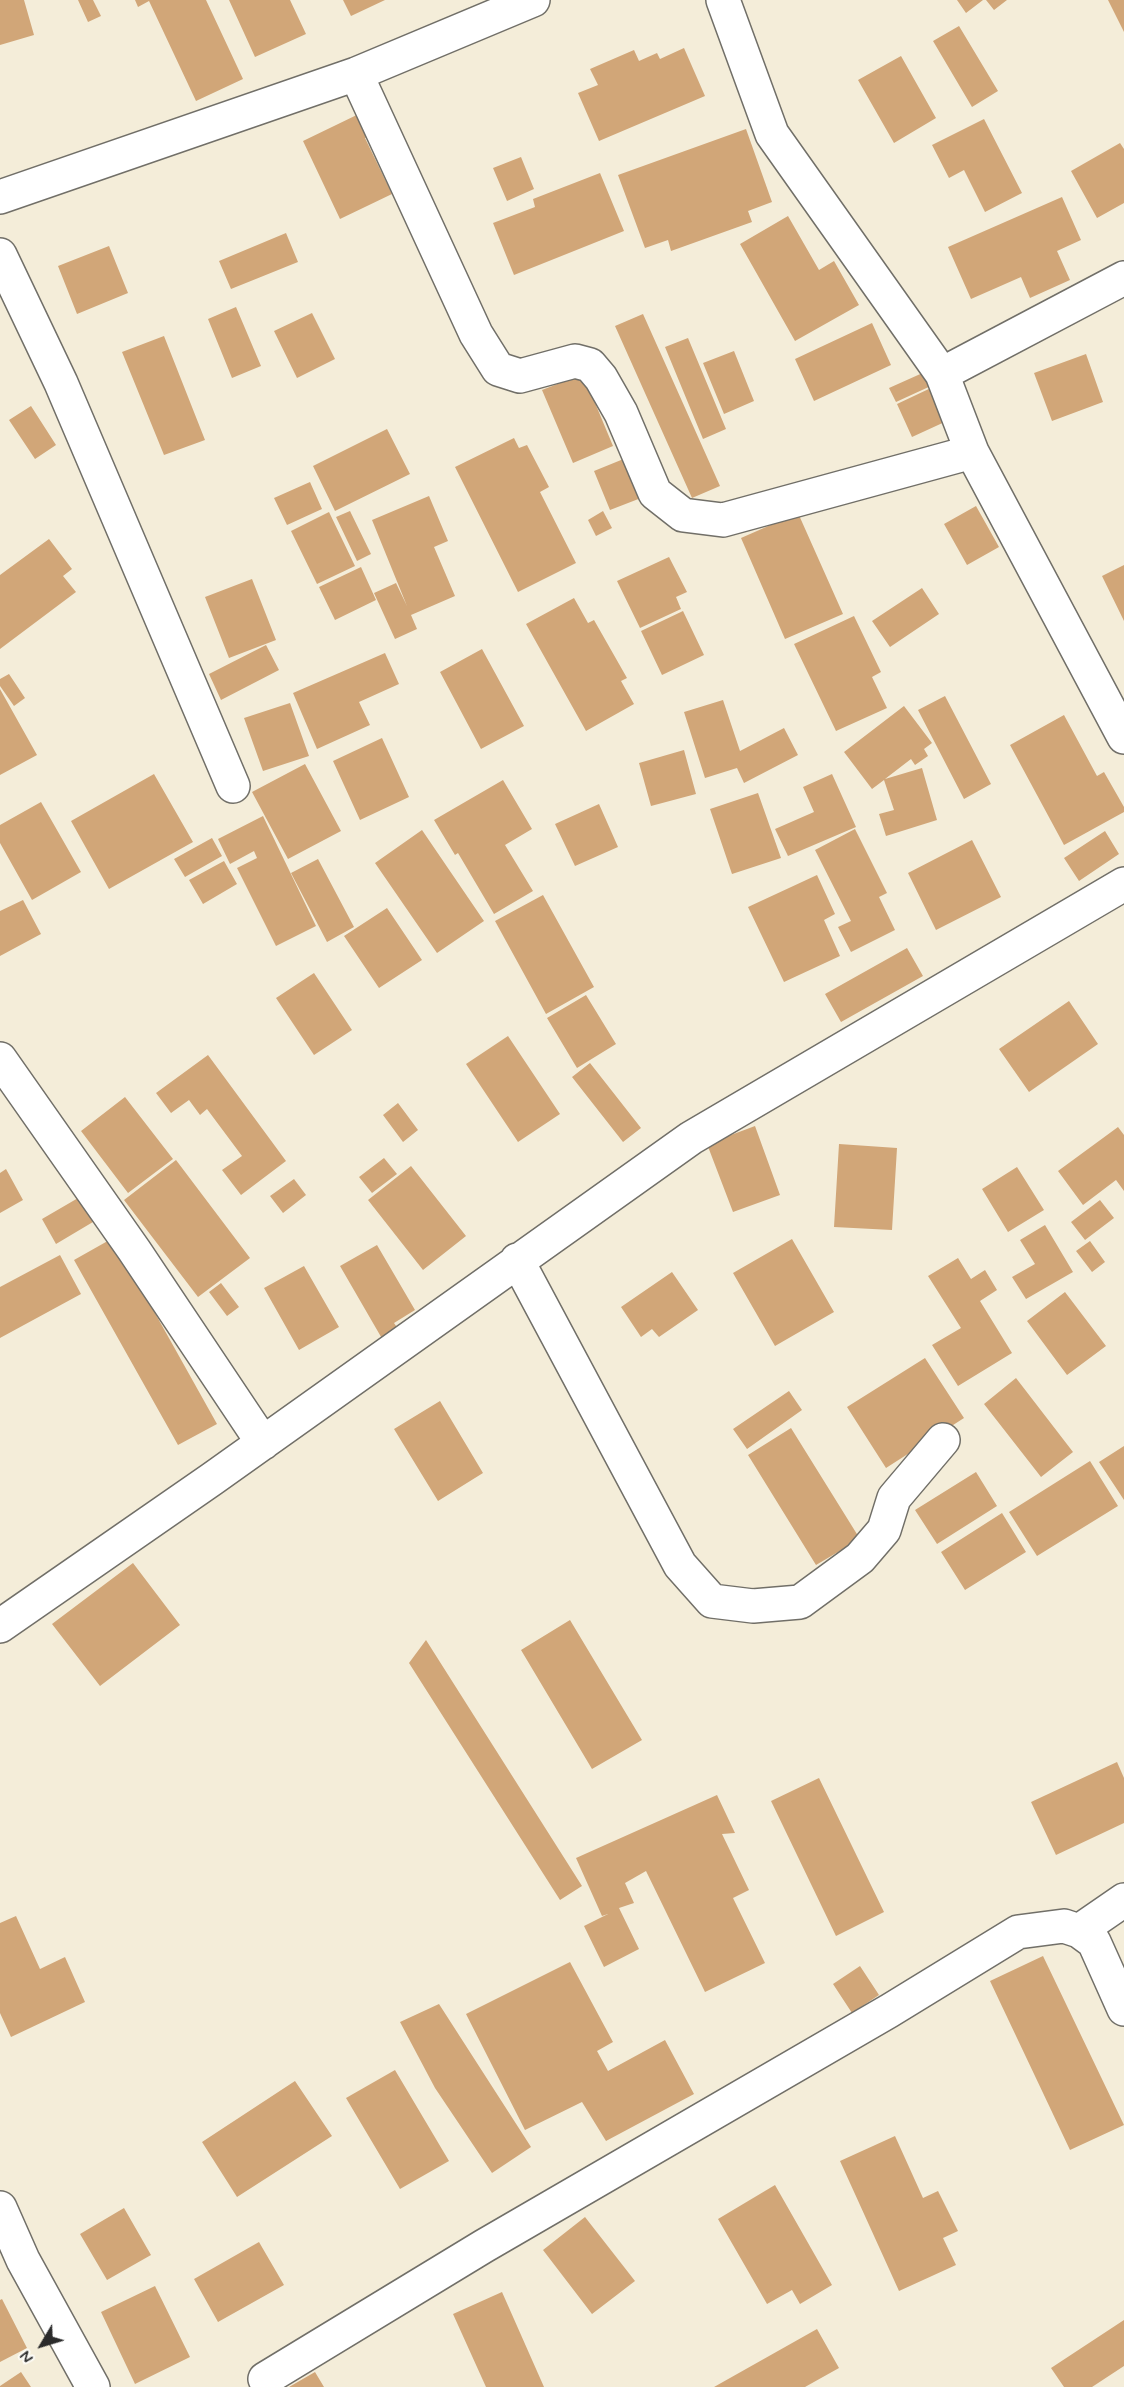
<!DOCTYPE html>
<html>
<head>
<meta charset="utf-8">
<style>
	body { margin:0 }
	#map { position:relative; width:1124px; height:2387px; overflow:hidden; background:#f4edd9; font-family:Mynerve,sans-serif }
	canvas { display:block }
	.north { position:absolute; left:12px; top:2315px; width:60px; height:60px; -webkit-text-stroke:4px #fdfcf7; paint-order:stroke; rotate:232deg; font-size:16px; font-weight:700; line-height:24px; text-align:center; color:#2b2b2b }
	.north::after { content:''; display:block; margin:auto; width:21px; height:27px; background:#2b2b2b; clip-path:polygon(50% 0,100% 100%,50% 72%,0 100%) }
</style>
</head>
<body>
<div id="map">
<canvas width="1124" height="2387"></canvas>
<div class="north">N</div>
</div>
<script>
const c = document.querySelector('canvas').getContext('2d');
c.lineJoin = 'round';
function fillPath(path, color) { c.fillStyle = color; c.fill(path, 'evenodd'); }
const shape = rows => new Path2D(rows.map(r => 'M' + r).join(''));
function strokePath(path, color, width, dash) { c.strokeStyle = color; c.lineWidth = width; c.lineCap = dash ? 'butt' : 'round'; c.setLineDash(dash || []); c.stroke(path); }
const building = shape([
	[0,0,24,0,34,35,0,45],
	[78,0,93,0,101,16,88,22],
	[135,0,206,0,243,79,196,101,149,1,138,7],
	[229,0,290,0,306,34,255,57],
	[343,0,385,0,351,16],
	[957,0,983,0,966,13],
	[986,0,1007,0,994,10],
	[1108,0,1124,0,1124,32],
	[959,26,998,91,972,107,933,41],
	[684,48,705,96,599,141,578,93,598,85,590,69,634,50,639,61,657,53,660,59],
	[901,56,936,118,894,143,858,80],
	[365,111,376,133,365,138,392,194,340,219,303,141],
	[984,119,1022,193,985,212,964,170,949,178,932,145],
	[746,129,772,202,748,211,752,222,671,251,668,240,645,248,618,175],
	[1120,143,1124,149,1124,203,1097,218,1071,171],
	[521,157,534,189,507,201,493,168],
	[600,173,624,231,514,275,493,223,535,207,533,199],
	[1062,197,1081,240,1057,251,1070,280,1030,298,1021,277,971,299,948,247],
	[788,216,819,270,834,261,859,305,795,341,740,244],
	[286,233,298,262,231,289,219,261],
	[109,246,128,293,77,314,58,266],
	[236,307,261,366,232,378,208,319],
	[312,313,335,359,297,378,274,331],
	[643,314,720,486,692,498,615,326],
	[872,323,891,365,814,401,795,359],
	[164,336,205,440,164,455,122,352],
	[688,338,726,429,703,439,665,347],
	[734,351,754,401,724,414,703,363],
	[1086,354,1103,402,1052,421,1034,373],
	[927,371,933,385,896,402,889,388],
	[583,374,613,446,573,463,542,390],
	[933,387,949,420,912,437,897,404],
	[31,406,56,445,35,459,9,420],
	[387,429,410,474,335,511,313,466],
	[514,438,519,448,527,445,549,487,540,492,576,563,518,592,455,467],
	[626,458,641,498,610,510,594,471],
	[310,482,322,509,287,525,274,498],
	[429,496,448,541,434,547,455,596,411,615,417,629,395,639,374,593,396,583,407,606,372,520],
	[976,506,999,547,967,565,944,524],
	[350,511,371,554,357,561,336,517],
	[603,511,612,528,596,536,588,520],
	[329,512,355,566,317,584,291,531],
	[798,513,843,614,785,639,741,538],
	[49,539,72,569,63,576,76,592,0,649,0,575],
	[669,557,687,592,676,597,681,609,640,628,617,581],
	[1124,565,1124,621,1102,576],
	[361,567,376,600,335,620,319,587],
	[252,579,276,640,229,658,205,597],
	[922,588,939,614,890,647,872,621],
	[574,598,588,623,594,620,627,678,621,681,634,704,586,731,526,624],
	[683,611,704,655,662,675,641,631],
	[854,616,881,672,872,677,887,708,836,731,794,644],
	[266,645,279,670,221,700,209,674],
	[482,649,524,726,481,749,440,672],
	[385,653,399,684,359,702,370,725,317,749,293,693],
	[9,674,25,698,14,706,0,686,0,679],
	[0,689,37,755,0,775],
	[945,696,991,784,964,799,918,710],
	[723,700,740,751,784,728,798,755,744,783,737,768,705,778,684,712],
	[290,703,309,756,263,771,244,718],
	[904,706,932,743,924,749,928,756,915,765,911,759,885,779,922,768,937,820,886,836,879,814,894,810,884,780,872,789,844,752],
	[1064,715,1097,776,1104,772,1124,807,1124,812,1064,845,1010,745],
	[382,738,409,797,360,820,333,761],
	[684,750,696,794,651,806,639,763],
	[305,764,341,831,288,859,252,792],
	[154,774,193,842,109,889,71,821],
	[832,774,856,827,788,856,775,829,814,812,803,787],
	[503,780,532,829,505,845,533,891,494,914,458,853,455,855,434,820],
	[758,793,781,858,732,874,710,809],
	[41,802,81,872,32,900,0,843,0,825],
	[599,804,618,847,575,866,555,824],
	[263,816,316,926,276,946,237,868,257,858,254,851,230,864,218,839],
	[855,829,887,893,879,897,895,930,851,952,838,927,851,921,815,850],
	[422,830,484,921,437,953,375,863],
	[1105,831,1119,854,1079,881,1064,858],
	[212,838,222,856,185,877,174,859],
	[972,840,1001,897,936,930,908,873],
	[318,859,354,927,327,942,291,873],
	[224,861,237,884,203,904,189,880],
	[817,875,835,914,824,920,840,956,784,982,748,907],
	[543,895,594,987,546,1014,495,921],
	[23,900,41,934,0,956,0,911],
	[387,908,422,960,379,988,344,936],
	[907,948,923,976,841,1022,825,994],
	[314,973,352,1030,314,1055,276,998],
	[586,995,616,1044,577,1068,547,1018],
	[1069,1001,1098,1044,1029,1092,999,1049],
	[508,1036,560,1114,518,1142,466,1064],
	[208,1055,286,1161,241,1195,222,1170,242,1156,207,1109,200,1115,189,1100,171,1113,156,1093],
	[590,1063,641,1128,623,1142,572,1077],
	[125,1097,173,1159,128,1193,81,1131],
	[398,1103,418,1130,403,1142,383,1115],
	[755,1126,780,1195,733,1212,707,1144],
	[1118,1127,1124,1135,1124,1191,1116,1180,1083,1205,1058,1171],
	[839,1144,897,1148,892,1230,834,1227],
	[384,1158,397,1174,372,1193,359,1177],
	[176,1160,250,1258,198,1297,124,1200],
	[411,1166,466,1236,423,1270,368,1200],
	[1017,1167,1044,1210,1008,1232,982,1189],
	[6,1169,23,1200,0,1213,0,1173],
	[294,1179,306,1195,283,1213,270,1196],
	[85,1194,98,1219,56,1244,42,1219],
	[1100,1200,1114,1218,1085,1240,1071,1222],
	[1045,1225,1073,1272,1026,1299,1012,1277,1035,1264,1020,1240],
	[113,1238,217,1424,178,1445,74,1260],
	[792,1239,834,1312,775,1346,733,1273],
	[1090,1241,1105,1262,1092,1272,1076,1251],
	[377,1245,415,1310,394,1323,401,1333,384,1342,340,1266],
	[60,1255,81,1294,0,1338,0,1287],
	[958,1258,971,1279,985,1270,997,1290,980,1301,1012,1353,958,1386,932,1345,961,1328,928,1276],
	[304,1266,339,1327,299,1350,264,1288],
	[672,1272,698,1310,659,1337,652,1329,641,1337,621,1307],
	[221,1283,239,1307,227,1316,209,1292],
	[1065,1292,1106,1346,1067,1375,1027,1321],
	[925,1358,964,1418,886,1468,847,1407],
	[1016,1378,1073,1452,1041,1477,984,1404],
	[789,1391,802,1410,747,1449,733,1429],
	[440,1401,483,1473,438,1501,394,1429],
	[791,1428,860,1539,816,1565,748,1455],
	[1124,1446,1124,1500,1099,1462],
	[1090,1461,1118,1506,1037,1556,1009,1512],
	[976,1472,997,1506,937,1544,915,1510],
	[1002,1513,1026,1552,965,1590,941,1552],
	[133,1563,180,1625,100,1686,52,1624],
	[570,1620,642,1740,592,1769,521,1650],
	[426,1640,582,1886,560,1900,409,1663],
	[1117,1762,1124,1778,1124,1823,1056,1855,1031,1802],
	[819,1778,884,1912,836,1936,771,1801],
	[717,1795,735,1833,722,1834,749,1890,733,1898,765,1963,705,1992,646,1871,625,1883,634,1903,619,1908,639,1949,604,1967,584,1926,608,1914,602,1916,576,1858],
	[16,1916,40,1969,65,1957,85,2002,11,2037,0,2013,0,1923],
	[1043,1956,1124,2125,1070,2150,990,1981],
	[570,1962,613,2042,597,2051,608,2071,665,2040,694,2094,606,2141,582,2102,525,2130,466,2014],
	[860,1966,879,1995,852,2013,833,1984],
	[439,2004,531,2147,492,2173,435,2088,400,2022],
	[395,2070,449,2161,400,2189,346,2098],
	[295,2081,332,2136,237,2197,202,2142],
	[895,2136,923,2198,938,2191,958,2231,943,2238,956,2265,899,2291,840,2161],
	[775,2185,832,2285,800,2304,792,2290,767,2304,718,2219],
	[124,2208,151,2255,107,2280,80,2234],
	[585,2217,635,2281,592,2314,543,2250],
	[259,2242,284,2285,218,2322,194,2279],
	[155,2286,190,2357,135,2384,101,2312],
	[502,2292,544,2387,486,2387,453,2314],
	[2,2299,27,2348,0,2362,0,2300],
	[1124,2320,1124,2366,1092,2387,1064,2387,1051,2368],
	[817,2329,839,2368,805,2387,714,2387],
	[21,2372,31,2387,0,2387,0,2386],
	[315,2372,324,2387,289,2387]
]);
const street = shape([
	[723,0,772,134,942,374,972,452,1124,737],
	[356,74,476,334,498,369,520,376,575,361,590,365,601,378,621,413,655,493,683,515,723,520,972,452],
	[0,197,356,74,533,0],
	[0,255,61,383,233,786],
	[942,374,1124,278],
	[0,1059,134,1250,263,1443],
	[517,1260,680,1565,712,1601,753,1606,800,1602,860,1558,884,1530,894,1498,943,1440],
	[0,1626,212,1479,691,1138,1124,884],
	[1079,1931,1124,1900],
	[0,2208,23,2260,93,2387],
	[265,2379,484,2246,889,2011,1018,1932,1064,1926,1079,1931,1094,1942,1124,2009]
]);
fillPath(building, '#d1a678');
strokePath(street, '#716f68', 36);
strokePath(street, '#fff', 33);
</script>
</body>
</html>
